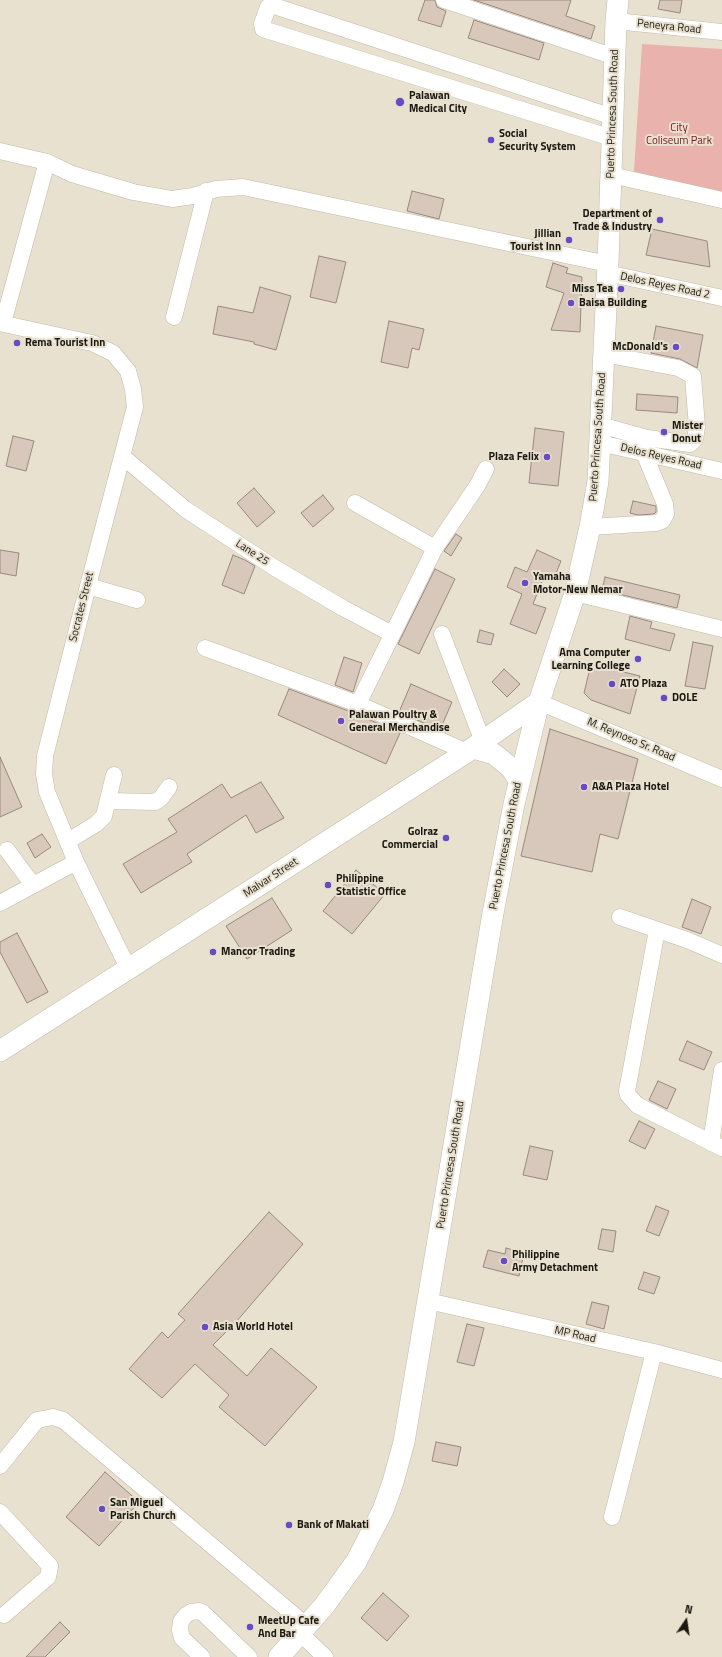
<!DOCTYPE html>
<html>
<head>
<meta charset="utf-8">
<style>
	body { margin:0 }
	#map { position:relative; width:722px; height:1657px; overflow:hidden; background:#e8e1cf; font-family:"Titillium Web",sans-serif }
	canvas { display:block }
	.north { position:absolute; left:666px; top:1601px; width:40px; height:40px; -webkit-text-stroke:3px #e8e1cf; paint-order:stroke; rotate:13deg; font-size:11px; font-weight:700; line-height:16px; text-align:center; color:#1b1812 }
	.north::after { content:''; display:block; margin:auto; width:14px; height:18px; background:#1b1812; clip-path:polygon(50% 0,100% 100%,50% 72%,0 100%) }
</style>
</head>
<body>
<div id="map">
<canvas width="722" height="1657"></canvas>
<div class="north">N</div>
</div>
<script>
const c = document.querySelector('canvas').getContext('2d');
c.lineJoin = 'round';
function fillPath(path, color) { c.fillStyle = color; c.fill(path, 'evenodd'); }
const shape = rows => new Path2D(rows.map(r => 'M' + r).join(''));
function strokePath(path, color, width, dash) { c.strokeStyle = color; c.lineWidth = width; c.lineCap = dash ? 'butt' : 'round'; c.setLineDash(dash || []); c.stroke(path); }
function drawText(font, color, halo, rows, align = 'center') {
  c.font = font + ' "Titillium Web",sans-serif'; c.lineWidth = 4; c.setLineDash([]); c.textBaseline = 'middle'; c.strokeStyle = halo; c.fillStyle = color; for (const [text, x, y, turn = 0] of rows) {
    c.save(); c.translate(x, y); c.rotate((+turn || 0) * Math.PI / 180); c.textAlign = isNaN(turn) ? turn : align; if (halo) c.strokeText(text, 0, 0); c.fillText(text, 0, 0); c.restore();
  }
}
const green = shape([
	[642,44,722,49,722,206,633,187]
]);
const building = shape([
	[425,0,435,0,437,7,446,11,441,27,418,20,425,0],
	[474,0,571,0,566,16,595,26,591,39,474,0],
	[660,0,682,0,680,13,658,9,660,0],
	[474,20,544,43,539,60,468,38,474,20],
	[412,191,444,199,439,219,407,211,412,191],
	[652,229,707,241,710,267,646,255,652,229],
	[319,256,346,262,336,303,310,297,319,256],
	[553,263,568,268,566,273,582,277,580,332,551,330,564,293,546,287,553,263],
	[260,287,291,296,276,350,254,344,254,342,213,334,218,306,253,313,260,287],
	[389,321,424,329,419,350,412,348,408,368,381,362,389,321],
	[656,326,703,335,697,368,680,359,651,353,656,326],
	[637,394,678,397,677,413,636,410,637,394],
	[535,428,564,432,558,486,529,483,535,428],
	[13,436,34,441,26,471,6,466,13,436],
	[254,488,275,512,257,527,237,503,254,488],
	[323,495,334,509,313,527,301,513,323,495],
	[633,501,656,506,656,512,654,514,638,515,630,513,633,501],
	[456,534,462,538,451,556,444,551,456,534],
	[0,550,19,553,16,576,0,573,0,550],
	[537,550,561,561,554,578,545,574,533,604,546,608,536,634,510,624,522,594,507,587,515,567,527,572,537,550],
	[233,555,245,560,255,566,244,594,222,585,233,555],
	[435,569,455,579,419,654,398,644,435,569],
	[605,577,680,595,677,608,602,590,605,577],
	[630,616,652,622,650,628,675,634,670,651,625,639,630,616],
	[480,630,494,634,491,645,477,642,480,630],
	[693,642,713,646,705,689,685,686,693,642],
	[344,657,362,663,353,692,335,685,344,657],
	[591,664,640,676,630,714,591,700,584,693,591,664],
	[504,669,520,684,507,697,492,682,504,669],
	[411,684,452,702,440,730,399,712,411,684],
	[289,689,354,713,400,733,386,764,278,715,289,689],
	[550,729,638,759,618,839,600,834,592,872,521,856,550,729],
	[0,757,22,807,0,817,0,757],
	[261,782,284,818,256,833,246,815,187,854,192,862,141,893,123,864,177,832,168,819,222,784,231,798,261,782],
	[42,834,51,847,35,858,27,843,42,834],
	[356,870,385,894,352,934,323,911,356,870],
	[272,898,292,930,247,959,226,926,272,898],
	[692,899,711,907,701,934,682,927,692,899],
	[17,933,48,992,27,1003,0,952,0,942,17,933],
	[687,1041,712,1052,704,1070,679,1060,687,1041],
	[658,1081,676,1089,667,1109,649,1100,658,1081],
	[639,1121,655,1129,645,1149,629,1141,639,1121],
	[530,1146,553,1151,547,1180,523,1175,530,1146],
	[656,1206,669,1211,659,1236,646,1231,656,1206],
	[269,1212,303,1244,236,1322,213,1345,247,1376,271,1348,317,1387,265,1446,219,1407,229,1395,195,1364,162,1398,129,1369,162,1332,168,1338,185,1320,178,1314,269,1212],
	[602,1229,616,1231,613,1252,598,1249,602,1229],
	[506,1248,524,1253,519,1276,483,1267,488,1250,505,1254,506,1248],
	[644,1272,660,1277,654,1294,638,1289,644,1272],
	[592,1302,609,1306,604,1329,586,1324,592,1302],
	[467,1324,484,1328,474,1366,457,1362,467,1324],
	[436,1442,461,1447,457,1466,432,1461,436,1442],
	[105,1472,139,1502,99,1546,66,1517,105,1472],
	[383,1593,409,1616,387,1641,361,1618,383,1593],
	[60,1622,70,1632,45,1657,26,1657,60,1622]
]);
const minor = shape([
	[444,0,615,57],
	[616,21,722,32],
	[612,138,263,29,262,24,268,7,271,5,613,117],
	[0,151,47,162,72,174,133,192,172,199,193,196,216,189,243,187,608,264],
	[611,175,722,200],
	[607,273,722,298],
	[174,317,206,191],
	[0,323,92,343,113,353,128,371,133,389,135,407,88,586,45,756,44,774,47,792,76,862,129,970],
	[3,323,47,162],
	[600,425,647,438,690,444,695,439,697,427,693,376,678,368,604,354],
	[600,443,722,471],
	[122,456,185,509,275,568,343,608,392,634],
	[355,503,435,548],
	[590,527,656,523,662,521,666,514,665,504,644,453],
	[88,586,137,600],
	[575,593,722,629],
	[442,634,483,742],
	[205,648,358,704,467,752],
	[539,702,722,779],
	[358,704,435,548,477,486,486,469],
	[108,801,155,802,161,798,169,787],
	[68,841,96,824,104,816,114,775],
	[7,850,33,885],
	[0,903,76,862],
	[620,917,687,940,722,955],
	[657,930,627,1091,628,1095,637,1105,722,1148],
	[711,1143,722,1070],
	[428,1301,654,1352,722,1370],
	[0,1466,37,1420,53,1417,63,1420,307,1626],
	[0,1512,50,1566,48,1577,4,1615],
	[612,1517,654,1352],
	[300,1633,325,1657],
	[202,1657,182,1638,180,1630,181,1621,186,1615,191,1612,199,1611,203,1613,249,1657]
]);
const major = shape([
	[473,748,494,754,511,768,519,780],
	[0,1051,467,752,539,702],
	[279,1657,324,1606,356,1562,383,1510,393,1482,404,1442,493,913,514,804,539,702,575,593,590,527,598,481,608,264,616,21,618,0]
]);
const markers = [
	[400,102,5,"#684ac3"],
	[491,140,4,"#684ac3"],
	[660,220,4,"#684ac3"],
	[569,240,4,"#684ac3"],
	[621,289,4,"#684ac3"],
	[571,303,4,"#684ac3"],
	[17,343,4,"#684ac3"],
	[676,347,4,"#684ac3"],
	[664,432,4,"#684ac3"],
	[547,457,4,"#684ac3"],
	[525,583,4,"#684ac3"],
	[638,659,4,"#684ac3"],
	[612,684,4,"#684ac3"],
	[664,698,4,"#684ac3"],
	[341,721,4,"#684ac3"],
	[584,787,4,"#684ac3"],
	[446,838,4,"#684ac3"],
	[328,885,4,"#684ac3"],
	[213,952,4,"#684ac3"],
	[504,1261,4,"#684ac3"],
	[205,1327,4,"#684ac3"],
	[102,1509,4,"#684ac3"],
	[289,1525,4,"#684ac3"],
	[250,1627,4,"#684ac3"]
];
const streetNames = [
	["Peneyra Road",669,27,6],
	["Puerto Princesa South Road",613,114,-88],
	["Delos Reyes Road 2",665,286,12],
	["Puerto Princesa South Road",598,437,-86],
	["Delos Reyes Road",661,457,13],
	["Lane 25",252,553,33],
	["Socrates Street",82,607,-76],
	["M. Reynoso Sr. Road",631,740,23],
	["Puerto Princesa South Road",506,846,-79],
	["Malvar Street",271,878,-33],
	["Puerto Princesa South Road",451,1165,-81],
	["MP Road",575,1335,13]
];
const poiNames = [
	["Palawan",409,96],
	["Medical City",409,109],
	["Social",499,134],
	["Security System",499,147],
	["Department of",652,214,"right"],
	["Trade & Industry",652,227,"right"],
	["Jillian",561,234,"right"],
	["Tourist Inn",561,247,"right"],
	["Miss Tea",613,289,"right"],
	["Baisa Building",579,303],
	["Rema Tourist Inn",25,343],
	["McDonald's",668,347,"right"],
	["Mister",672,426],
	["Donut",672,439],
	["Plaza Felix",539,457,"right"],
	["Yamaha",533,577],
	["Motor-New Nemar",533,590],
	["Ama Computer",630,653,"right"],
	["Learning College",630,666,"right"],
	["ATO Plaza",620,684],
	["DOLE",672,698],
	["Palawan Poultry &",349,715],
	["General Merchandise",349,728],
	["A&A Plaza Hotel",592,787],
	["Golraz",438,832,"right"],
	["Commercial",438,845,"right"],
	["Philippine",336,879],
	["Statistic Office",336,892],
	["Mancor Trading",221,952],
	["Philippine",512,1255],
	["Army Detachment",512,1268],
	["Asia World Hotel",213,1327],
	["San Miguel",110,1503],
	["Parish Church",110,1516],
	["Bank of Makati",297,1525],
	["MeetUp Cafe",258,1621],
	["And Bar",258,1634]
];
const parkNames = [
	["City",679,128],
	["Coliseum Park",679,141]
];
fillPath(green, '#eab2ac');
fillPath(building, '#d8c7bb');
strokePath(building, '#99897e', 1);
strokePath(minor, '#c1baa9', 17);
strokePath(major, '#c1baa9', 22);
strokePath(minor, '#fff', 16);
strokePath(major, '#fff', 21);
for (const [x, y, r, color] of markers) { const dot = new Path2D(); dot.arc(x, y, r, 0, 2 * Math.PI); c.fillStyle = color; c.fill(dot); strokePath(dot, '#e8e1cf', 1.5); }
drawText('11px', '#1b1812', '#e8e1cf', streetNames);
drawText('bold 11px', '#1b1812', '#e8e1cf', poiNames, 'left');
drawText('11px', '#741a1b', '#e8e1cf', parkNames);
</script>
</body>
</html>
